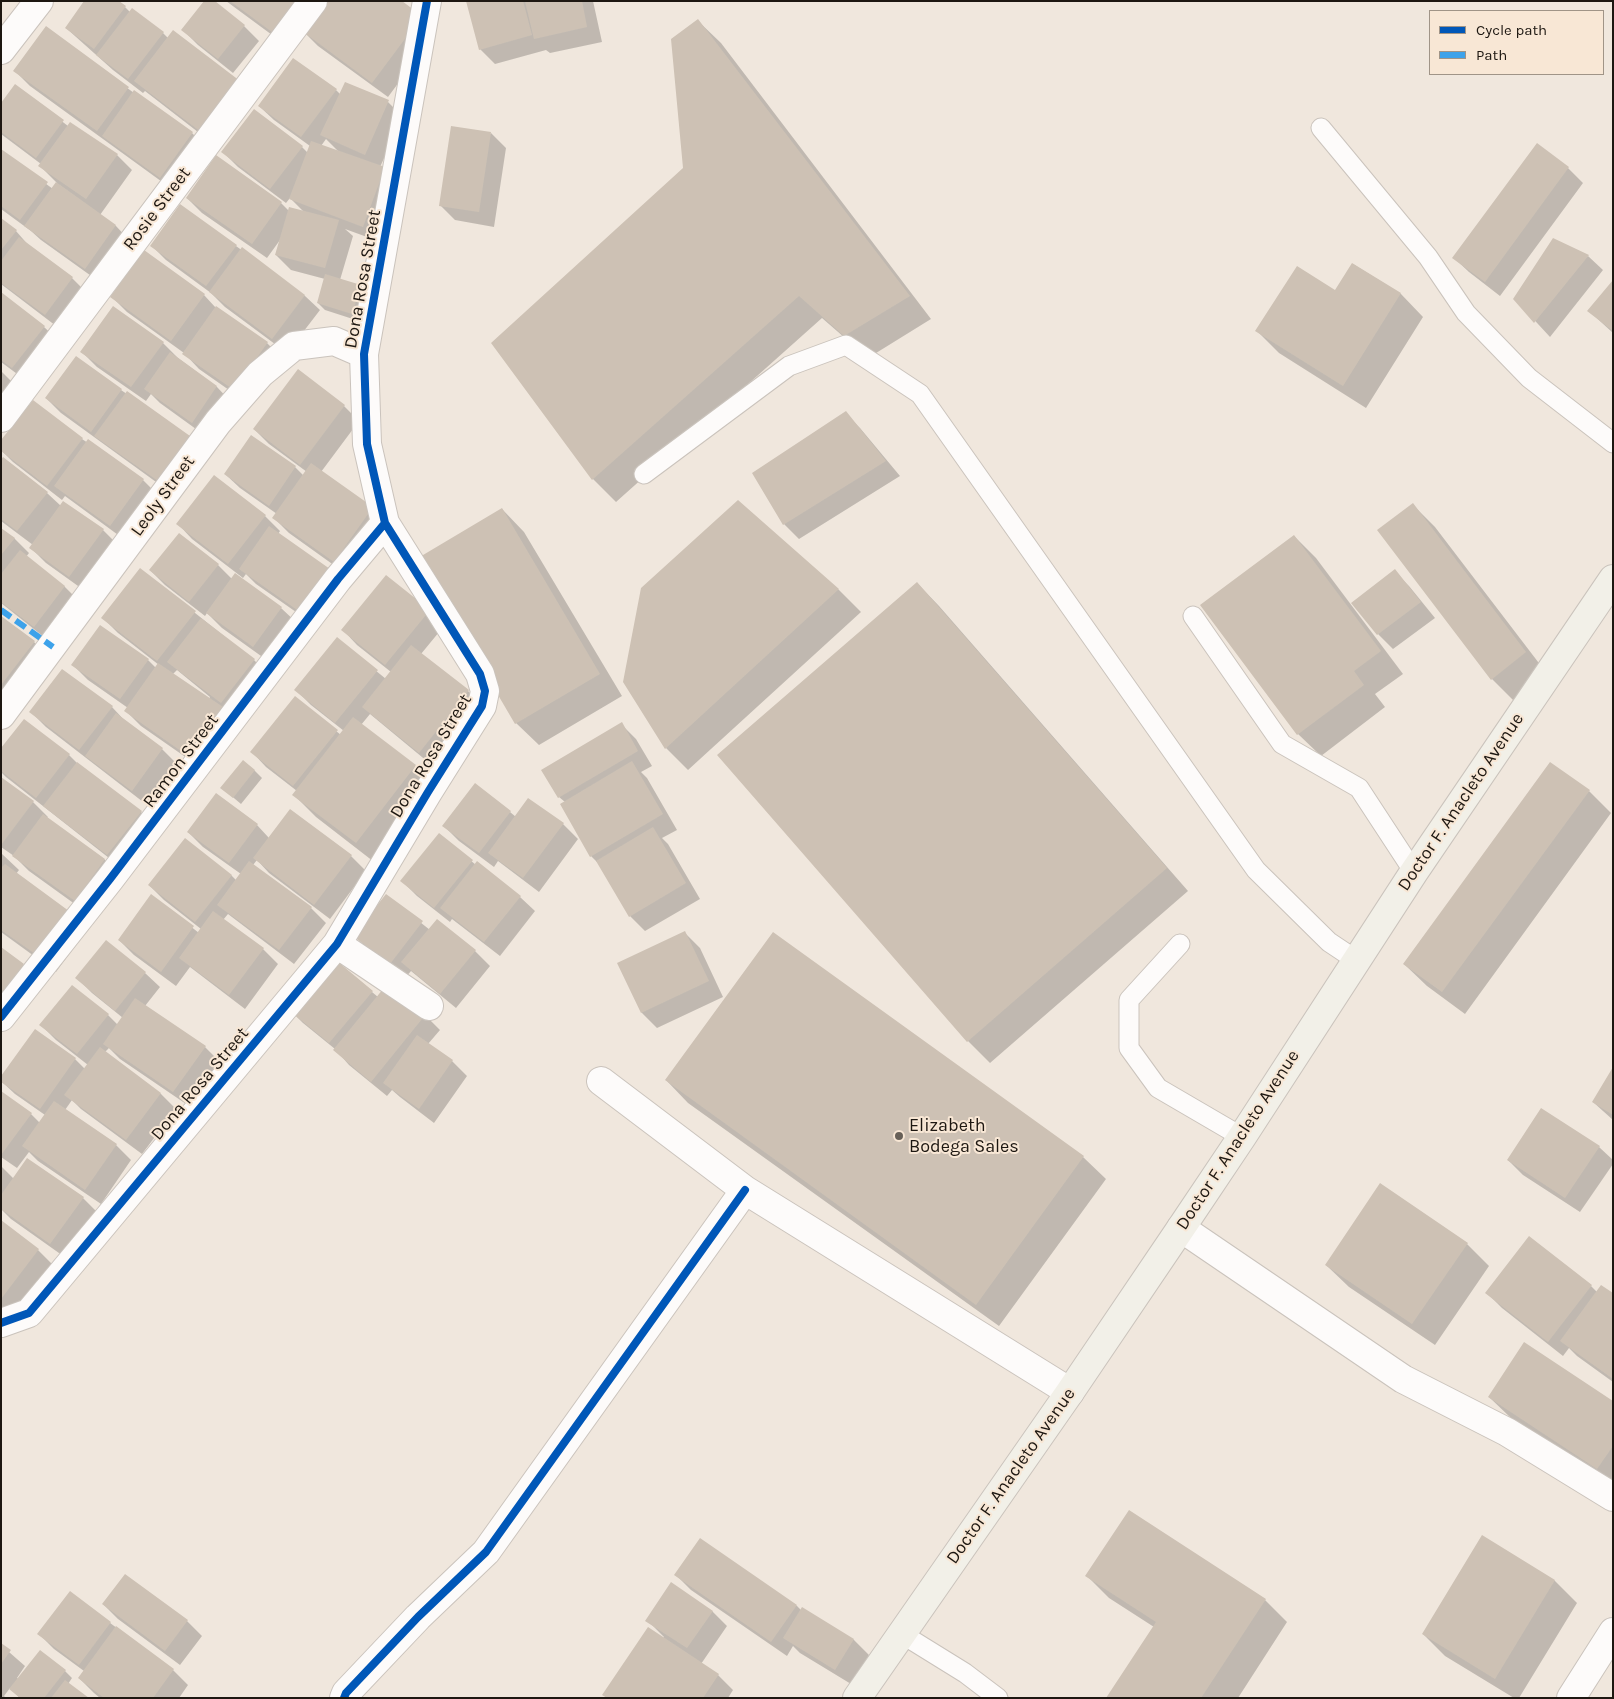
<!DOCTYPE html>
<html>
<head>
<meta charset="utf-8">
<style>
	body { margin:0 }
	#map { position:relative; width:1614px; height:1699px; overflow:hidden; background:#f0e7dd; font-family:Karla,sans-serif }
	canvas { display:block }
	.frame { position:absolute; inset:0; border:2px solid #1d1711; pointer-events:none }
	.legend { position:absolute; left:1429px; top:10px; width:175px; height:65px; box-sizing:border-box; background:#f8e7d5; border:1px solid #a09487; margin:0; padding:6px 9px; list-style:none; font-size:15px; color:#1d1711 }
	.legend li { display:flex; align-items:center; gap:10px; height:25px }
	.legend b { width:25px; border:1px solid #a09487 }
</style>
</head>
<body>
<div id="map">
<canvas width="1614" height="1699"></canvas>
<div class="frame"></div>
<ul class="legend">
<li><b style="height:6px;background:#0057b8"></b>Cycle path</li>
<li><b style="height:6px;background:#3da2ea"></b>Path</li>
</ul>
</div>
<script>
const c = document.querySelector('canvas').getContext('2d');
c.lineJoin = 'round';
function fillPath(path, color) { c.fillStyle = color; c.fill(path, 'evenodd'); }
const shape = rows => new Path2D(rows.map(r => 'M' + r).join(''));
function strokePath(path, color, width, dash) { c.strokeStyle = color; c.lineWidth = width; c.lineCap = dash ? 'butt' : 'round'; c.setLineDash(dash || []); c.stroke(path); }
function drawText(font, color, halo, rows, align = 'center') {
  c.font = font + ' Karla,sans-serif'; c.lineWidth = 4; c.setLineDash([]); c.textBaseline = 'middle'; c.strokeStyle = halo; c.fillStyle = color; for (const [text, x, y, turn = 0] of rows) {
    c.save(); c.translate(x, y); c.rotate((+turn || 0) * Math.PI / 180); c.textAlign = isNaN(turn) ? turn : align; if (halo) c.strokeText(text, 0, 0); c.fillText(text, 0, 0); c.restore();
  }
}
const shadow = shape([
	[226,1,316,1,287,46],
	[467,1,593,1,602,42,550,53,546,50,495,64,480,49],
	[125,7,131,13,163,33,168,38,216,146,145,91,143,93,113,70,66,28],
	[421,17,436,32,388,97,318,46,303,31],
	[698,21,721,43,931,319,868,358,822,318,616,502,593,479,493,343,684,168],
	[244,26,259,41,233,73,198,45,183,30],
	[46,28,134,93,192,133,207,148,176,192,30,86,15,71],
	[16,86,68,126,117,155,132,170,100,215,116,226,130,241,101,283,41,240,31,231,1,209,1,151,53,189,57,183,40,166,41,164,1,134,1,105],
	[336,90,340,94,388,102,403,117,380,167,384,168,378,241,345,229,353,236,340,280,360,287,367,294,359,321,325,310,318,303,325,279,291,270,276,255,280,240,267,258,202,213,187,198,216,157,281,203,289,211,304,212,290,198,286,203,238,167,223,152,302,147,308,153,310,146,274,120,259,106],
	[326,139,339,152,321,146],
	[491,133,506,148,494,227,455,220,440,205],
	[1537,144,1568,168,1583,183,1500,296,1469,272,1454,258],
	[1,220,16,231,30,247,72,278,87,293,60,329,1,284],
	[151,245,236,246,305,296,320,310,287,353,225,307,211,293,166,260],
	[1588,256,1603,270,1550,337,1514,298],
	[1353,264,1401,294,1423,317,1366,408,1279,353,1257,331,1335,292],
	[1613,282,1613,333,1589,311],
	[1,294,44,327,59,341,28,382,1,362],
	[204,295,216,308,267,343,282,358,249,404,199,369,184,353,127,312,112,297],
	[163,343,178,358,217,387,231,402,207,437,160,403,151,394,146,401,97,367,82,352],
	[1,371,18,388,1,411],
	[298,371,344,406,359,421,321,472,387,523,349,576,289,533,274,518,277,514,240,488,225,474,251,437,295,467,304,476,307,472,269,444,254,429],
	[121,390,190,437,204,452,174,495,61,413,46,398],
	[845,413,860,428,900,476,799,539,784,524],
	[82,439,143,480,158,495,125,540,65,496,62,500,13,462,1,450],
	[4,459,47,493,61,506,103,530,118,545,85,591,46,563,31,548,33,545,1,521,1,462],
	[738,502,839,590,861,612,688,770,666,748],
	[1413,505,1435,527,1548,675,1514,701,1492,679],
	[502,509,524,532,622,696,539,745,516,723],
	[265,516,280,531,278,534,316,626,256,584,246,574,243,578,192,539,178,524],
	[1,529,14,538,29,553,26,557,64,586,79,601,49,641,1,603],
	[1294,536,1316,558,1403,674,1375,694,1385,707,1321,756,1298,734],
	[218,565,232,579,281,608,296,622,268,661,222,628,207,613,205,616,165,585,150,570],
	[140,569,254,660,269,675,204,770,141,726,126,711,128,708,88,680,73,665,148,660,156,668,159,665,118,633,103,618],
	[177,670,210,697,209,699,173,674],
	[1394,571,1409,586,1435,618,1393,649,1378,634],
	[386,577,444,626,421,654,468,691,483,706,434,767,370,714,361,725,415,766,437,788,378,865,316,817,294,795,297,791,266,767,252,752,295,698,341,735,344,731,311,705,296,690,337,639,386,679,391,672,357,645,343,630],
	[917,583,939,606,1188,891,990,1063,968,1041],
	[1,617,34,642,49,657,1,695],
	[112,707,126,722,162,749,177,764,147,805,46,727,31,712],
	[621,724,636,739,652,766,641,772,647,778,677,830,662,838,668,844,700,899,645,931,630,916,601,866,591,856,561,804,565,802,559,797],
	[1,750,69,755,77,763,141,812,156,827,123,869,6,777,1,772],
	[254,770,262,778,241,804,222,788],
	[1,779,33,802,48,817,47,818,104,859,119,874,90,915,29,871,14,856,1,847],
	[1589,791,1611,813,1465,1014,1427,986,1404,964],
	[528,799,563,824,578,839,539,892,498,861,494,867,459,841,444,826,510,812,516,817],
	[257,825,269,838,351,856,366,871,330,919,269,873,257,860,253,865,311,908,326,923,294,964,228,914,223,920,263,949,278,964,245,1009,190,967,176,986,134,955,119,940,152,896,199,933,201,929,164,900,149,885,231,875,236,880,241,874,203,847,188,832],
	[439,834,476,865,520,897,535,911,500,956,452,919,450,922,417,896,402,881],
	[1,853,19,870,16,874,87,930,56,972,1,932],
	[386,895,430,930,475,951,490,966,456,1008,411,971,405,978,370,951,355,936],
	[685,933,700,948,723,997,657,1028,642,1013,619,964],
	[773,934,1083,1157,1106,1179,999,1326,688,1103,666,1080],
	[1,949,23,965,38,980,1,1011],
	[145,973,160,987,145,1006,205,1047,220,1062,189,1106,120,1059,109,1048,105,1052,161,1094,176,1109,142,1154,81,1109,72,1100,65,1110,116,1145,131,1160,101,1204,38,1161,29,1152,17,1168,1,1157,1,1093,31,1114,40,1123,45,1115,15,1094,1,1081,35,1030,75,1059,85,1069,88,1065,56,1040,41,1025,108,1015,118,1025,123,1018,92,993,77,978],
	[372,992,378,997,425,1015,440,1030,428,1044,452,1061,467,1076,434,1123,400,1097,392,1090,387,1096,349,1065,335,1049,303,1023,288,1008],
	[1613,1069,1613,1120,1593,1102],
	[1599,1147,1613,1160,1613,1164,1580,1212,1523,1175,1508,1160],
	[1,1166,14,1179,83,1198,98,1213,66,1258,11,1219,1,1209],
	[1,1221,38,1250,53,1265,1,1324],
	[1467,1244,1489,1266,1435,1345,1349,1287,1326,1265],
	[1591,1286,1597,1292,1613,1295,1613,1382,1577,1356,1569,1348,1563,1356,1502,1308,1487,1293],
	[1489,1397,1613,1402,1613,1486,1512,1419],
	[1483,1537,1555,1581,1577,1603,1519,1698,1514,1698,1445,1656,1423,1634],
	[676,1575,797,1606,802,1611,802,1609,854,1640,869,1655,851,1684,800,1653,793,1646,787,1656,691,1590],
	[1087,1576,1265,1600,1287,1622,1238,1698,1107,1698,1154,1627,1109,1598],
	[70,1593,173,1670,188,1685,179,1698,100,1698,94,1693,79,1678,84,1671,54,1649,39,1634],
	[103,1604,187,1621,202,1636,180,1665,118,1619],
	[712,1611,727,1626,701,1664,718,1675,733,1690,728,1698,607,1698,664,1637,647,1620],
	[1,1645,25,1666,17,1678,19,1679,65,1671,72,1678,68,1684,87,1698,20,1698,10,1688,4,1696,6,1698,1,1698]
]);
const building = shape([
	[84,1,119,1,126,6,94,49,65,28],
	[204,1,215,1,245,25,218,59,181,30],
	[230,1,295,1,272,32],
	[324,1,402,1,422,16,372,83,302,31],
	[466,1,523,1,532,35,479,50],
	[525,1,582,1,587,27,534,39],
	[132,8,164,32,128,79,96,55],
	[698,19,910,296,844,336,799,296,592,480,491,343,683,168,671,39],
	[46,26,129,87,97,131,13,71],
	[173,30,240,81,201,132,134,81],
	[293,58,337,89,301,137,258,106],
	[345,82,389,100,365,155,320,135],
	[15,84,64,120,36,158,1,132,1,103],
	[134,90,193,132,160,178,102,136],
	[254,109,303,146,270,189,221,152],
	[70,122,118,154,86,199,38,166],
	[451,126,491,132,479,212,439,206],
	[311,141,385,167,363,227,289,199],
	[1537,143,1569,167,1485,282,1452,258],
	[1,149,48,182,20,220,1,206],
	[216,155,282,202,252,244,186,198],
	[56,182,116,225,85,269,24,226],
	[180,204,237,245,206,286,150,246],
	[289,207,339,220,325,268,275,255],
	[1,218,17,230,1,250],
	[19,237,73,277,45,315,1,283,1,261],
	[1553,238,1589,255,1534,323,1513,299],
	[242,247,305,295,272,339,209,292],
	[144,250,205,294,171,341,110,297],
	[1352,263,1401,293,1343,386,1255,331,1297,266,1335,290],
	[325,274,361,285,352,314,317,303],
	[1613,280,1613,331,1587,311],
	[1,292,45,326,12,368,1,360],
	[113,306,164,342,131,387,80,352],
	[216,306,268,342,234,390,182,354],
	[170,352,217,386,192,423,144,389],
	[76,356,122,389,91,432,45,398],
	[298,369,345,405,300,465,253,429],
	[127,391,190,436,158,481,94,436],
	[33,400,83,438,47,486,1,451,1,440],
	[846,411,886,461,783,525,752,473],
	[251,435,296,466,269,506,224,474],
	[88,439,144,479,110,526,54,486],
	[3,457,48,492,17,531,1,519,1,460],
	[311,463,373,507,334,562,272,518],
	[214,475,266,515,228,564,176,524],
	[738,500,839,589,665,749,623,682,641,588],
	[63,501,104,529,69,577,29,548],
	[1413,503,1526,652,1491,680,1377,530],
	[502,508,600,674,515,724,418,558],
	[269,526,330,569,300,612,239,569],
	[1,528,15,538,1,555],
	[179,533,219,564,189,602,149,570],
	[1294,535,1381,651,1354,671,1364,685,1297,735,1200,605],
	[20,550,65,586,34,627,1,602,1,574],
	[140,568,196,611,157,661,101,618],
	[1395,569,1421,602,1377,635,1351,603],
	[235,573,282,607,253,647,206,613],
	[386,575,430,610,385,665,341,630],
	[917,582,1167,868,967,1042,717,755],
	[1,616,35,641,1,685],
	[201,618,255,659,221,703,167,662],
	[100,625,149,659,120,699,71,665],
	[337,637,378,670,335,723,294,690],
	[411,645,469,690,419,753,362,707],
	[158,663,223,707,188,756,124,711],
	[62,669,113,706,79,750,29,712],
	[295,696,338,730,293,786,250,752],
	[116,713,163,748,132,791,85,756],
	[353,717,416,765,356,843,292,795],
	[24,719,70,754,36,798,1,771,1,748],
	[622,722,638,751,558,798,541,770],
	[243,760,255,770,233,798,220,788],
	[632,761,663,814,590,857,560,804],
	[77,762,142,811,107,855,43,806],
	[1550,762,1590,790,1442,992,1403,964],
	[1,777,34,801,1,845],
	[475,783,511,811,479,853,442,826],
	[216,793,258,824,229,863,187,832],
	[528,798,564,823,523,878,488,853],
	[290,809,352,855,314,905,253,858],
	[43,814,105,859,75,901,12,856],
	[653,827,686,883,629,917,596,861],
	[439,833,473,860,434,908,400,881],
	[185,838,232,875,195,922,148,885],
	[249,861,312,907,279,950,217,905],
	[477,861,521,896,484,942,440,908],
	[5,864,73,914,41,958,1,930,1,868],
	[151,894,194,926,161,972,118,940],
	[386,894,423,921,390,964,353,936],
	[213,911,264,948,229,995,179,958],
	[437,919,476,950,440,994,401,962],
	[685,931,709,981,641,1013,617,963],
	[773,932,1084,1156,976,1305,665,1080],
	[106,940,146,972,115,1011,75,978],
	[1,947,24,964,1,995],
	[331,956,373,991,329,1043,286,1008],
	[388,983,426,1014,371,1082,333,1050],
	[72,985,109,1014,77,1054,39,1025],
	[135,998,206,1046,173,1092,103,1044],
	[35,1029,76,1058,40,1109,1,1082,1,1076],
	[417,1035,453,1060,419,1109,383,1083],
	[100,1047,161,1093,126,1140,64,1095],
	[1613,1067,1613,1115,1592,1102],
	[1,1091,32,1113,1,1155],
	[54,1101,117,1144,85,1190,22,1146],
	[1541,1108,1600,1146,1565,1198,1507,1160],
	[27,1158,84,1197,50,1244,1,1209,1,1195],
	[1380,1183,1468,1243,1412,1324,1325,1265],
	[1,1220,39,1249,1,1299],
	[1529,1236,1592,1285,1548,1342,1485,1293],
	[1601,1285,1613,1293,1613,1379,1560,1341],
	[1524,1342,1613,1401,1613,1446,1597,1469,1488,1397],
	[1129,1510,1266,1599,1201,1698,1106,1698,1156,1622,1085,1576],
	[1482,1535,1555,1580,1495,1679,1422,1634],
	[700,1538,797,1605,771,1642,674,1575],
	[125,1574,188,1620,165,1651,102,1604],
	[671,1582,713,1611,687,1648,645,1621],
	[70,1591,111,1622,79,1665,37,1634],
	[802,1607,854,1639,835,1670,783,1638],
	[116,1626,174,1669,153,1698,104,1698,78,1678],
	[648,1627,719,1674,703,1698,607,1698,602,1695],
	[1,1643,11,1650,1,1664],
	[40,1650,66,1670,44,1698,20,1698,9,1689],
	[65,1680,89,1698,51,1698]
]);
const lane = shape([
	[1321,128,1428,257,1466,313,1529,378,1613,443],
	[644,474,789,366,846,345,920,394,1256,870,1329,942,1356,960],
	[1193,616,1282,744,1359,788,1414,872],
	[1180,944,1129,1000,1129,1048,1158,1088,1242,1137],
	[902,1634,965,1673,998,1698]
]);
const street = shape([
	[1,50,39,1],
	[1,418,313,1],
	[1,715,218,422,260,374,294,346,334,341,364,354],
	[337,944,429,1006],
	[1,1017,110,879,338,579,385,523],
	[601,1081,745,1190,1070,1392],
	[1181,1228,1403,1379,1507,1432,1613,1497],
	[1,1323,29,1313,337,944,428,792,482,706,485,691,480,674,385,523,367,444,364,354,427,1],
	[344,1698,346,1693,418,1617,486,1552,745,1190],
	[1571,1698,1613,1632]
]);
const secondary = shape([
	[857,1698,1070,1392,1181,1228,1242,1137,1414,872,1613,579]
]);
const quiet = shape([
	[1,610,53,647]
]);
const cycleway = shape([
	[1,1017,110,879,338,579,385,523],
	[1,1323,29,1313,337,944,428,792,482,706,485,691,480,674,385,523,367,444,364,354,427,1],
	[344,1698,346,1693,418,1617,486,1552,745,1190]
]);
const markers = [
	[899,1136,5,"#676058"]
];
const streetNames = [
	["Rosie Street",157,209,-53],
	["Dona Rosa Street",363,279,-80],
	["Leoly Street",163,496,-54],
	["Dona Rosa Street",431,756,-59],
	["Ramon Street",181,761,-53],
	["Doctor F. Anacleto Avenue",1461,802,-56],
	["Dona Rosa Street",200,1084,-50],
	["Doctor F. Anacleto Avenue",1238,1140,-57],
	["Doctor F. Anacleto Avenue",1011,1476,-55]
];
const poiNames = [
	["Elizabeth",909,1126],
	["Bodega Sales",909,1147]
];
fillPath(shadow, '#0003');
fillPath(building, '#cdc1b4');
strokePath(lane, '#cac3bc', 21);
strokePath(street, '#cac3bc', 30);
strokePath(secondary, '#cac3bc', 30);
strokePath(lane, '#fdfbfa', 19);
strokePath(street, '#fdfbfa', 28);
strokePath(secondary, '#f2f0e8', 28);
strokePath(quiet, '#3da2ea', 6, [12, 6]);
strokePath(cycleway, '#0057b8', 8);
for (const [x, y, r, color] of markers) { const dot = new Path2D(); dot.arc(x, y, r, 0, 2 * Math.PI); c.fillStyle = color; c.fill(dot); strokePath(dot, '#f8e7d5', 2); }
drawText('18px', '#1d1711', '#f8e7d5', streetNames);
drawText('18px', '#1d1711', '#f8e7d5', poiNames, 'left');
</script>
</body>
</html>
